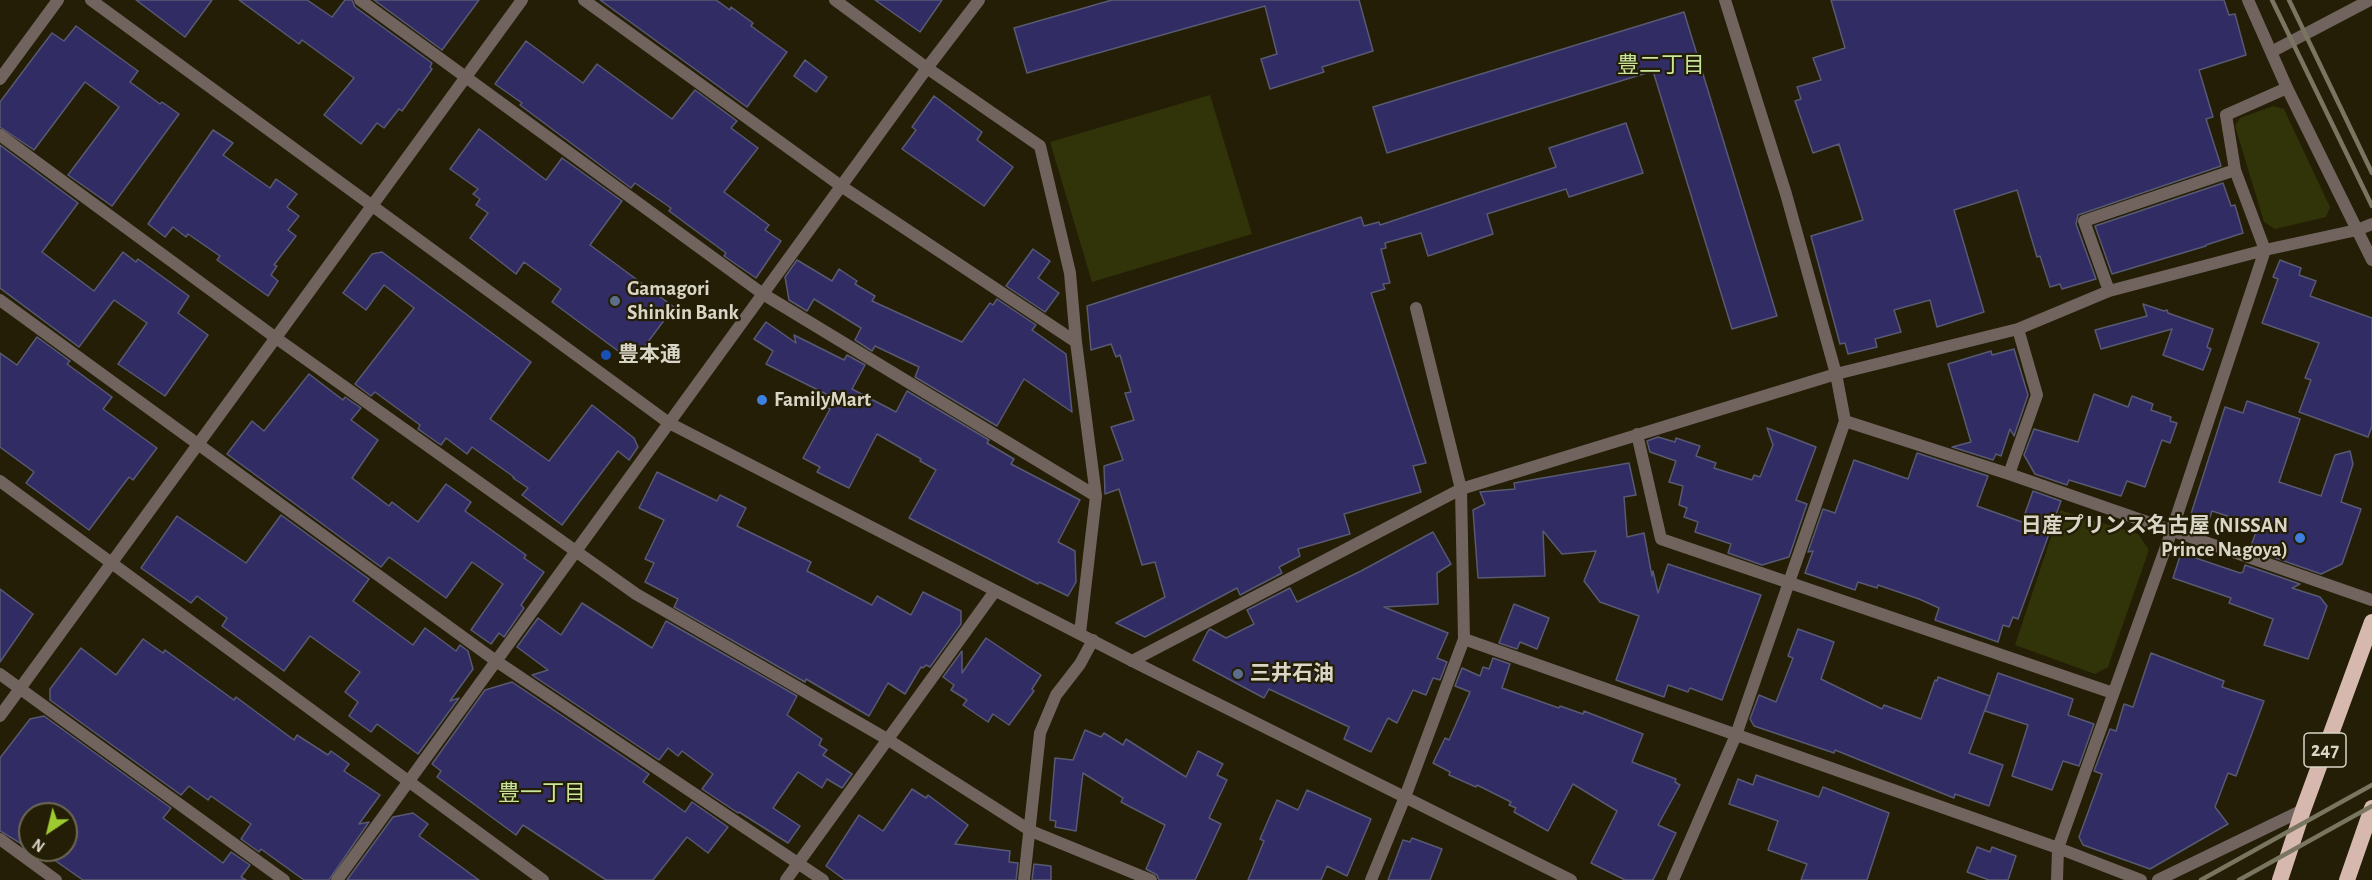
<!DOCTYPE html>
<html>
<head>
<meta charset="utf-8">
<style>
	body { margin:0 }
	#map { position:relative; width:2372px; height:880px; overflow:hidden; background:#231e05; font-family:"Alegreya Sans",sans-serif }
	canvas { display:block }
	.north { position:absolute; left:18px; top:802px; width:60px; height:60px; box-sizing:border-box; background:#231e05; border:2px solid #6c6853; border-radius:50%; rotate:215deg; font-size:16px; font-weight:700; line-height:24px; text-align:center; color:#d9d6c7 }
	.north::after { content:''; display:block; margin:auto; width:21px; height:27px; background:#9dca30; clip-path:polygon(50% 0,100% 100%,50% 72%,0 100%) }
</style>
</head>
<body>
<div id="map">
<canvas width="2372" height="880"></canvas>
<div class="north">N</div>
</div>
<script>
const c = document.querySelector('canvas').getContext('2d');
c.lineJoin = 'round';
function fillPath(path, color) { c.fillStyle = color; c.fill(path, 'evenodd'); }
const shape = rows => new Path2D(rows.map(r => 'M' + r).join(''));
function strokePath(path, color, width, dash) { c.strokeStyle = color; c.lineWidth = width; c.lineCap = dash ? 'butt' : 'round'; c.setLineDash(dash || []); c.stroke(path); }
function drawText(font, color, halo, rows, align = 'center') {
  c.font = font + ' "Alegreya Sans","Noto Sans JP",sans-serif'; c.lineWidth = 4.5; c.setLineDash([]); c.textBaseline = 'middle'; c.strokeStyle = halo; c.fillStyle = color; for (const [text, x, y, turn = 0] of rows) {
    c.save(); c.translate(x, y); c.rotate((+turn || 0) * Math.PI / 180); c.textAlign = isNaN(turn) ? turn : align; if (halo) c.strokeText(text, 0, 0); c.fillText(text, 0, 0); c.restore();
  }
}
const green = shape([
	[1210,95,1252,234,1092,282,1050,142],
	[2273,106,2284,109,2330,207,2326,217,2275,229,2264,222,2235,126,2240,118],
	[2060,510,2138,534,2149,550,2108,667,2095,674,2015,645]
]);
const building = shape([
	[136,0,212,0,185,37,136,0],
	[239,0,307,0,332,17,345,0,352,0,355,7,432,63,430,67,432,69,402,111,399,109,384,128,377,123,361,144,324,115,354,78,302,40,299,44,239,0],
	[374,0,479,0,442,50,374,0],
	[600,0,716,0,730,10,731,7,753,23,751,26,787,52,747,107,600,0],
	[875,0,942,0,920,32,875,0],
	[1112,0,1359,0,1373,51,1322,67,1324,72,1270,89,1261,59,1277,54,1265,6,1027,73,1014,28,1112,0],
	[1831,0,2224,0,2229,15,2235,14,2246,55,2199,70,2213,117,2206,119,2221,166,2078,215,2076,224,2096,279,2062,289,2060,284,2050,287,2040,256,2037,257,2017,190,1954,210,1984,312,1937,327,1930,300,1894,310,1901,332,1875,339,1877,347,1848,354,1845,343,1840,344,1811,236,1863,220,1839,144,1813,153,1795,101,1801,99,1797,87,1821,80,1813,58,1845,48,1831,0],
	[1684,12,1777,316,1732,329,1653,71,1387,153,1373,107,1684,12],
	[76,26,138,71,130,82,160,104,162,102,179,114,112,206,68,175,119,107,85,82,34,150,0,127,0,102,39,50,52,33,64,41,76,26],
	[526,41,583,83,597,64,672,119,695,90,737,121,731,128,758,148,724,192,769,225,765,230,781,241,756,278,724,256,726,253,669,211,671,208,635,183,631,188,520,105,522,103,495,84,526,41],
	[805,60,827,77,816,92,794,76,805,60],
	[934,96,982,132,977,140,1013,167,984,206,902,149,916,130,912,127,934,96],
	[1626,123,1643,173,1569,197,1566,189,1487,214,1493,234,1428,256,1421,233,1385,243,1386,248,1381,249,1390,283,1383,284,1385,289,1371,293,1426,463,1413,466,1421,492,1344,514,1350,534,1298,549,1300,556,1279,567,1282,573,1240,595,1237,588,1145,637,1116,623,1165,597,1155,562,1142,565,1119,489,1105,494,1104,466,1123,460,1111,427,1134,420,1125,393,1131,392,1120,355,1116,357,1111,344,1091,350,1087,306,1361,217,1364,226,1379,222,1380,225,1556,167,1549,148,1626,123],
	[479,129,546,180,562,158,622,201,590,245,674,307,633,362,552,302,561,289,524,262,516,274,470,238,488,213,476,205,480,199,473,194,478,189,450,169,479,129],
	[213,130,233,143,223,155,270,188,276,179,297,194,287,207,299,216,288,230,296,236,274,265,277,266,271,275,278,281,268,296,217,260,220,256,188,234,186,237,173,227,165,237,148,224,213,130],
	[0,145,78,203,42,252,94,291,123,252,136,262,138,259,189,296,178,313,208,335,165,396,118,364,147,323,114,300,79,347,0,288,0,145],
	[2223,183,2231,206,2235,205,2243,233,2206,245,2206,246,2112,274,2095,226,2223,183],
	[1033,249,1050,261,1038,278,1059,293,1045,312,1006,286,1033,249],
	[382,252,531,362,490,419,549,461,592,405,634,438,638,447,629,460,618,451,562,525,522,495,528,488,513,478,514,477,472,447,467,454,446,438,441,445,418,429,420,425,375,392,371,396,355,384,414,308,384,285,366,310,343,293,372,254,382,252],
	[797,260,832,281,839,269,857,281,855,284,875,296,872,301,962,342,990,303,993,305,997,299,1036,325,1032,330,1066,354,1072,412,1024,379,997,426,915,377,919,367,875,346,872,351,855,340,861,328,814,299,807,311,789,300,785,277,797,260],
	[2280,260,2301,268,2299,275,2316,281,2310,296,2372,318,2372,426,2368,437,2299,412,2311,380,2305,378,2319,343,2262,323,2278,279,2273,277,2280,260],
	[2143,304,2164,311,2167,310,2168,313,2213,329,2207,347,2211,349,2203,370,2163,355,2172,329,2101,349,2095,330,2147,316,2143,304],
	[766,322,796,343,794,335,844,360,847,355,865,365,852,389,896,412,907,391,989,440,987,443,1014,459,1011,464,1080,500,1058,542,1075,551,1076,582,1068,596,1039,582,1038,584,909,518,936,470,920,461,921,459,877,434,849,488,817,472,820,467,803,458,830,409,821,404,826,394,766,364,773,351,754,339,766,322],
	[37,337,70,361,67,364,112,397,103,409,157,448,133,480,129,477,89,530,26,483,34,472,0,447,0,353,17,365,37,337],
	[2014,349,2028,395,2014,436,2010,429,2001,456,1996,454,1993,460,1952,447,1971,442,1948,364,1991,351,1992,355,2014,349],
	[309,374,343,400,345,397,361,408,351,420,378,440,352,478,389,506,392,502,418,522,446,484,471,502,465,511,526,555,524,558,544,572,521,605,524,608,504,637,499,633,491,644,471,630,503,584,472,562,446,598,389,557,381,567,227,454,252,421,264,431,309,374],
	[2094,394,2128,407,2132,396,2153,404,2151,410,2171,417,2170,421,2177,423,2170,443,2162,440,2145,487,2127,481,2121,496,2069,480,2067,485,2035,474,2024,455,2034,429,2078,442,2094,394],
	[2247,401,2300,419,2279,482,2321,496,2335,455,2350,451,2353,464,2341,502,2361,509,2342,564,2321,574,2250,549,2258,526,2212,511,2209,520,2191,514,2225,407,2243,413,2247,401],
	[1767,428,1816,447,1796,500,1807,504,1789,557,1762,565,1728,553,1731,544,1695,532,1698,522,1684,517,1687,508,1679,505,1683,486,1669,482,1676,461,1650,452,1647,441,1658,437,1675,442,1676,438,1700,446,1696,456,1716,463,1714,468,1752,480,1754,475,1760,477,1773,445,1767,428],
	[1917,453,1988,476,1977,506,2022,522,2033,491,2061,501,2018,619,2013,617,2009,627,2003,625,1998,642,1935,620,1939,608,1919,599,1878,585,1877,588,1858,582,1855,590,1805,573,1813,551,1808,552,1823,509,1835,513,1854,460,1908,479,1917,453],
	[1629,463,1636,495,1624,497,1627,537,1644,533,1652,576,1653,571,1658,593,1668,564,1761,595,1722,700,1690,688,1688,692,1668,685,1664,697,1616,680,1639,616,1600,602,1584,581,1596,551,1562,554,1543,531,1545,576,1478,578,1473,510,1485,504,1480,492,1515,489,1514,483,1629,463],
	[657,472,717,501,720,495,746,508,737,526,811,562,807,571,872,605,877,596,911,615,923,592,961,611,961,624,930,667,926,665,923,668,921,667,905,694,888,683,869,716,806,679,805,682,674,607,678,599,645,582,654,563,645,559,664,520,639,508,657,472],
	[281,515,369,579,353,601,413,645,425,628,456,651,460,645,468,651,473,669,450,701,459,698,418,754,377,724,371,732,349,716,358,702,345,692,360,672,310,636,284,671,222,626,227,618,197,596,191,603,141,568,177,516,246,563,281,515],
	[1433,532,1451,564,1437,573,1438,604,1384,607,1448,633,1437,658,1447,662,1440,680,1433,678,1426,695,1413,690,1397,723,1388,718,1371,752,1344,739,1349,727,1269,689,1264,698,1193,660,1208,631,1210,629,1226,638,1254,624,1247,610,1290,588,1297,602,1361,571,1433,532],
	[2181,553,2240,573,2243,572,2245,565,2300,584,2292,588,2320,597,2327,606,2308,659,2264,645,2273,619,2229,603,2231,598,2173,578,2181,553],
	[0,589,33,614,0,662,0,589],
	[582,603,652,648,666,621,797,696,787,715,822,739,819,745,827,750,823,755,852,774,842,788,827,779,822,788,798,772,773,808,800,826,788,843,739,812,738,813,702,789,713,774,682,751,678,756,668,748,659,760,532,675,548,670,517,647,538,618,561,635,582,603],
	[1514,604,1549,618,1537,649,1520,642,1517,649,1499,643,1514,604],
	[1798,629,1834,642,1821,679,1882,709,1884,705,1921,719,1935,680,1937,681,1938,677,1990,696,1969,753,2003,765,1989,806,1955,794,1954,798,1835,750,1834,753,1754,726,1750,719,1759,695,1776,702,1793,658,1788,656,1798,629],
	[986,638,1041,675,1032,689,1034,691,1009,725,993,714,988,722,963,705,967,700,951,690,954,685,943,677,962,651,962,673,986,638],
	[143,639,163,653,165,650,234,700,236,697,294,740,297,735,328,755,331,751,349,764,344,771,380,795,359,824,369,822,329,880,304,880,261,849,259,852,241,839,251,824,211,796,208,800,189,786,181,795,50,700,50,689,81,648,116,675,143,639],
	[2151,653,2224,681,2222,687,2264,701,2236,776,2228,773,2215,807,2228,824,2150,869,2083,845,2079,837,2102,774,2094,771,2110,729,2116,731,2124,704,2133,707,2151,653],
	[1493,658,1510,664,1502,688,1559,708,1560,706,1583,714,1584,711,1643,734,1632,762,1676,779,1675,782,1680,785,1658,825,1676,833,1653,880,1625,880,1591,863,1617,811,1573,784,1548,831,1514,812,1516,808,1509,805,1511,802,1477,785,1476,787,1449,775,1450,772,1433,763,1445,738,1449,740,1470,692,1455,686,1462,668,1480,676,1483,667,1489,669,1493,658],
	[1998,673,2073,699,2068,715,2094,724,2079,766,2063,761,2052,790,2012,776,2028,725,1985,711,1998,673],
	[512,682,649,774,643,782,685,812,692,802,728,827,708,853,687,837,653,880,606,880,523,825,516,835,437,777,441,771,432,764,485,690,512,682],
	[44,716,171,808,163,818,223,863,231,852,250,865,241,877,246,880,83,880,50,857,47,861,32,850,66,850,66,814,30,814,30,849,0,831,0,758,30,719,44,716],
	[1085,730,1101,737,1104,733,1123,745,1126,739,1186,777,1198,751,1223,764,1217,775,1227,780,1209,818,1221,824,1195,880,1159,880,1157,875,1146,869,1165,825,1121,802,1123,798,1083,773,1076,831,1055,827,1056,821,1050,820,1055,758,1073,760,1085,730],
	[1756,775,1819,797,1823,787,1889,813,1867,880,1801,880,1807,864,1768,850,1778,821,1729,804,1738,779,1753,785,1756,775],
	[912,789,926,798,928,795,968,825,955,844,1010,851,1009,862,1018,863,1016,880,845,880,826,866,859,815,883,831,912,789],
	[1307,790,1371,819,1347,876,1327,866,1321,880,1248,880,1264,841,1260,839,1277,800,1298,810,1307,790],
	[413,813,428,824,419,836,479,880,347,880,393,817,413,813],
	[1412,838,1442,849,1430,880,1388,880,1403,840,1410,842,1412,838],
	[1977,847,1990,852,1992,847,2016,856,2008,880,1989,880,1967,872,1977,847],
	[1034,864,1051,866,1051,880,1032,880,1034,864]
]);
const minor = shape([
	[360,0,763,294,1096,496],
	[584,0,841,186,1076,342],
	[835,0,927,68,1040,146,1070,273,1076,342,1096,496,1080,633],
	[2248,0,2287,88,2372,260],
	[2271,52,2370,0],
	[0,79,58,0],
	[0,135,276,338,636,594,887,739,1031,831,1151,880],
	[2109,291,2084,221,2235,170],
	[0,300,496,661,823,880],
	[1845,421,2009,474,2372,600],
	[1637,434,1661,539,2113,693],
	[2009,474,2037,395,2018,329],
	[1464,639,2058,848,2141,880],
	[1132,661,1461,489,1836,374,2018,329,2109,291,2265,250,2357,230,2372,224],
	[0,674,284,880],
	[0,839,56,880],
	[337,880,927,68,979,0],
	[786,880,995,591],
	[1024,880,1040,733,1056,695,1080,664,1093,640],
	[1371,880,1405,797,1464,639,1461,489,1416,308],
	[1673,880,1736,735,1845,421,1836,374,1786,194,1725,0],
	[2057,880,2058,848,2172,530,2265,250,2235,170,2226,115,2287,88],
	[2158,880,2303,810]
]);
const tertiary = shape([
	[91,0,669,423,1140,665,1571,880],
	[0,481,543,880],
	[0,716,522,0]
]);
const trunk = shape([
	[2280,880,2303,810,2372,622],
	[2347,880,2372,808]
]);
const rail = shape([
	[2272,0,2372,206],
	[2289,0,2372,173],
	[2201,880,2372,785],
	[2239,880,2372,806]
]);
const markers = [
	[615,301,6,"#5c6f8a"],
	[606,355,6,"#1a4fb4"],
	[762,400,6,"#3f7fe0"],
	[2300,538,6,"#3f7fe0"],
	[1238,674,6,"#5c6f8a"]
];
const shields = [
	[2325,750,42]
];
const shieldNames = [
	["247",2325,750]
];
const poiNames = [
	["Gamagori",627,289],
	["Shinkin Bank",627,313],
	["豊本通",618,355],
	["FamilyMart",774,400],
	["日産プリンス名古屋 (NISSAN",2288,526,"right"],
	["Prince Nagoya)",2288,550,"right"],
	["三井石油",1250,674]
];
const neighbourhoodNames = [
	["豊二丁目",1661,65],
	["豊一丁目",542,793]
];
fillPath(green, '#313309');
fillPath(building, '#312c64');
strokePath(building, '#585972', 1.5);
strokePath(minor, '#71645f', 12);
strokePath(tertiary, '#71645f', 12);
strokePath(trunk, '#d7b8ae', 16);
strokePath(rail, '#797561', 4.5);
for (const [x, y, r, color] of markers) { const dot = new Path2D(); dot.arc(x, y, r, 0, 2 * Math.PI); c.fillStyle = color; c.fill(dot); strokePath(dot, '#231e05', 2); }
for (const [x, y, w] of shields) { const box = new Path2D(); box.roundRect(x - w / 2, y - 17, w, 34, 4.5); c.fillStyle = '#231e05'; c.fill(box); strokePath(box, '#d9d6c7', 1.5); }
drawText('bold 20px', '#d9d6c7', null, shieldNames);
drawText('bold 21px', '#d9d6c7', '#231e05', poiNames, 'left');
drawText('22px', '#c9e49b', '#231e05', neighbourhoodNames);
</script>
</body>
</html>
